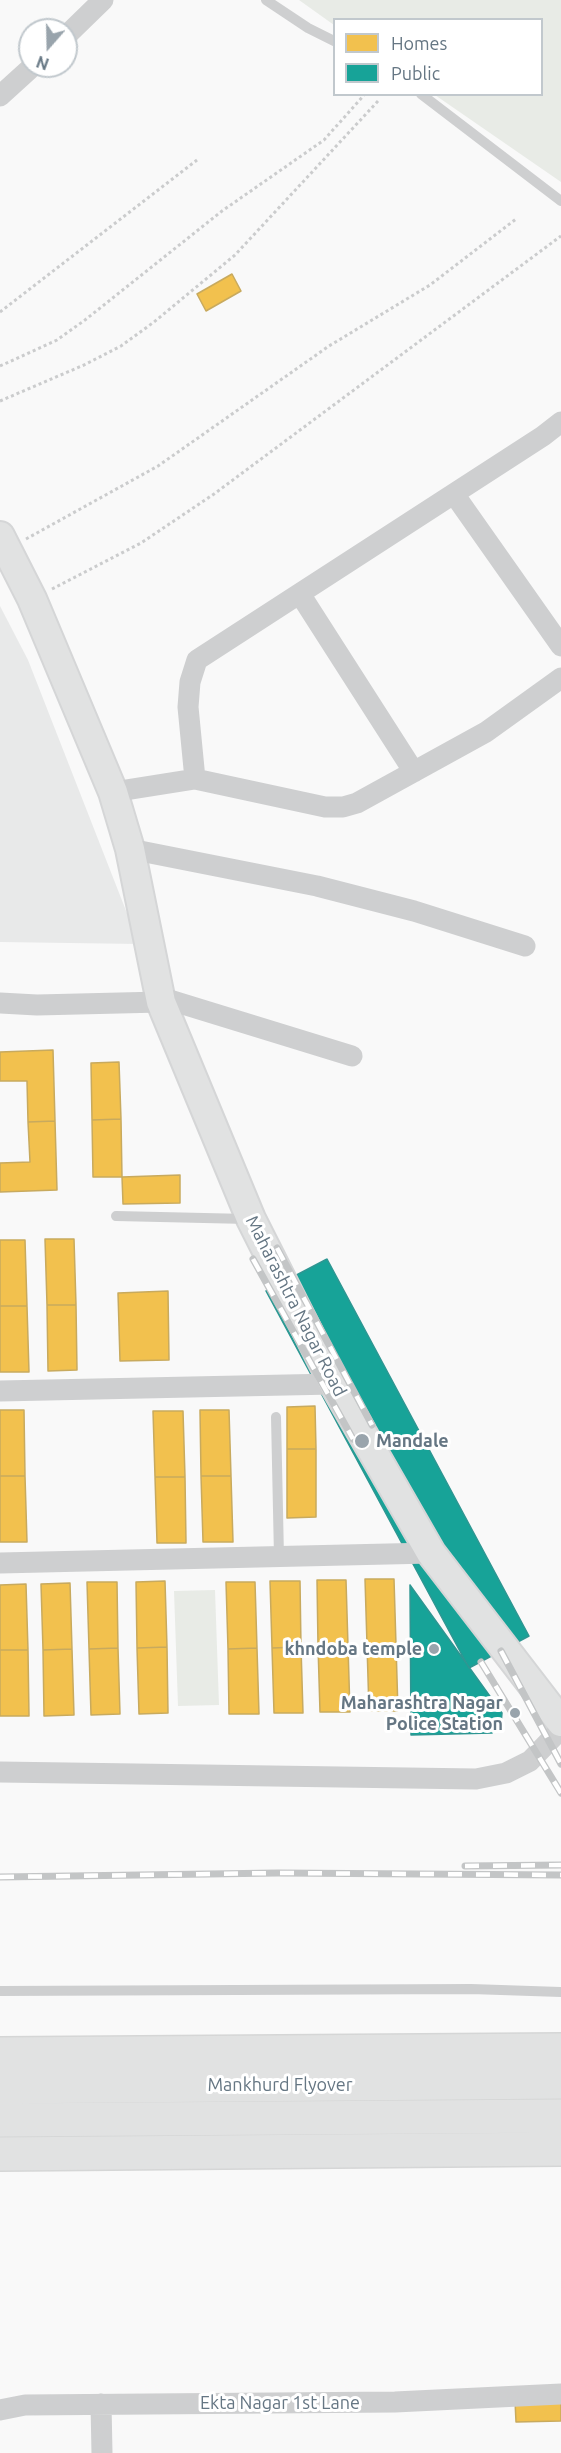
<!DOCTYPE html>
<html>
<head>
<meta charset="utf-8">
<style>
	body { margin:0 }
	#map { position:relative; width:561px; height:2453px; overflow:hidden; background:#f9f9f9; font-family:Ubuntu,sans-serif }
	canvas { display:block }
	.legend { position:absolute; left:333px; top:18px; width:210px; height:78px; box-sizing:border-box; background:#fff; border:2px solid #c1c8cd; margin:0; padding:8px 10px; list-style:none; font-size:18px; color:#657683 }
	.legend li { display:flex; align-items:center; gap:12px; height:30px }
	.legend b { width:30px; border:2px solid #c1c8cd }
	.north { position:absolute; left:18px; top:18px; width:60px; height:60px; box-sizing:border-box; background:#fff; border:2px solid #c1c8cd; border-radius:50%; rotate:200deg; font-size:16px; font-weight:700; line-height:24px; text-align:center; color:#657683 }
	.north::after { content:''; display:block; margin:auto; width:21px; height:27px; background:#99a4ac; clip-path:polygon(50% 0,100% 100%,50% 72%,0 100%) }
</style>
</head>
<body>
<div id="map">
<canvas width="561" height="2453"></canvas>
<ul class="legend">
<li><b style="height:16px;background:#f2c14e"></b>Homes</li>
<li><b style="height:16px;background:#17a398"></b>Public</li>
</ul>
<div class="north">N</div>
</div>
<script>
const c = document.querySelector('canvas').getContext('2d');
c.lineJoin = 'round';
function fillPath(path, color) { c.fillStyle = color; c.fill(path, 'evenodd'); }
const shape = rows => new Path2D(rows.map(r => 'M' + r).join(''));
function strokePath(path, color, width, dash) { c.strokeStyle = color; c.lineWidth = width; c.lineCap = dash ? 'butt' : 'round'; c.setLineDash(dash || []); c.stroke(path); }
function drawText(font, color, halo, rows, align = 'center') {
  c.font = font + ' Ubuntu,sans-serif'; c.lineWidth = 6; c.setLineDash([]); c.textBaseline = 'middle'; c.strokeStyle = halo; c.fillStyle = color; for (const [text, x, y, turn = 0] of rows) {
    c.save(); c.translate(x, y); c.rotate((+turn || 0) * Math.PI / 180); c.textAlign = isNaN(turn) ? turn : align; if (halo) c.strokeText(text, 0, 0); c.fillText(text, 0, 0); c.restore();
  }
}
const built = shape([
	[0,606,28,660,139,944,0,942]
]);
const green = shape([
	[299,0,561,0,561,182,435,95,542,94,542,20,334,20,334,25],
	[215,1590,219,1705,178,1706,174,1591]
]);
const homes = shape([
	[232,274,241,291,206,311,197,294,232,274],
	[53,1050,55,1121,28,1122,27,1081,0,1081,0,1052,53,1050],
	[119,1062,121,1119,92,1120,91,1063,119,1062],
	[121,1119,122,1177,93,1177,92,1120,121,1119],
	[55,1121,57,1190,0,1192,0,1163,30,1162,28,1122,55,1121],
	[180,1175,180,1203,123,1204,122,1177,180,1175],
	[45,1239,74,1239,76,1305,47,1305,45,1239],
	[0,1240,25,1240,27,1306,0,1306,0,1240],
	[168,1291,169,1360,120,1361,118,1293,168,1291],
	[47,1305,76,1305,77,1370,48,1371,47,1305],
	[0,1306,27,1306,29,1372,0,1372,0,1306],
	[315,1406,316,1449,287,1449,287,1407,315,1406],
	[0,1410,24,1410,25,1476,0,1476,0,1410],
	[200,1410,229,1410,231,1476,201,1476,200,1410],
	[153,1411,183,1411,185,1477,155,1477,153,1411],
	[287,1449,316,1449,316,1517,287,1518,287,1449],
	[0,1476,25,1476,27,1542,0,1542,0,1476],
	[201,1476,231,1476,233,1542,203,1542,201,1476],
	[155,1477,185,1477,186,1543,157,1543,155,1477],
	[365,1579,394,1579,396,1645,367,1645,365,1579],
	[317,1580,346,1580,348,1646,318,1646,317,1580],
	[165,1581,167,1647,137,1648,136,1582,165,1581],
	[270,1581,300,1581,301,1647,272,1648,270,1581],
	[87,1582,117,1582,118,1648,89,1649,87,1582],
	[226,1582,255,1582,257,1648,228,1649,226,1582],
	[70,1583,72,1649,43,1650,41,1584,70,1583],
	[26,1584,28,1650,0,1650,0,1585,26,1584],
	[367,1645,396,1645,398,1711,369,1711,367,1645],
	[318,1646,348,1646,350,1712,320,1712,318,1646],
	[167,1647,168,1713,139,1714,137,1648,167,1647],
	[301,1647,303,1713,274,1713,272,1648,301,1647],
	[118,1648,120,1714,91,1715,89,1649,118,1648],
	[257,1648,259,1714,229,1714,228,1649,257,1648],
	[72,1649,74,1715,44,1716,43,1650,72,1649],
	[0,1650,28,1650,29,1716,0,1716,0,1650],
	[561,2400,561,2421,516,2422,515,2401,561,2400]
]);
const public = shape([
	[327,1259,529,1636,469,1668,266,1291,327,1259],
	[410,1585,502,1713,501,1724,492,1733,411,1735,410,1585]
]);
const path = shape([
	[0,312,197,160],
	[0,366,57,340,85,320,222,211,324,140,365,94],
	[0,401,84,365,121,346,154,322,235,255,379,100],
	[26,539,158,466,329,346,430,285,516,219],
	[52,589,141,543,214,494,561,236]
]);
const lane = shape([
	[266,0,308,28,334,41],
	[421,94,561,201],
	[116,1216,248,1219],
	[276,1417,279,1557],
	[0,1991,471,1989,561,1992]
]);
const street = shape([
	[66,36,103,0],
	[0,96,33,66],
	[454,494,561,646],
	[300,594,414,772],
	[195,779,188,707,190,682,197,660,543,436,561,422],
	[113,792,195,779,325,807,343,807,357,803,486,732,561,678],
	[130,849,317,886,414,911,525,946],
	[160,997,352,1056],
	[0,1003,37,1005,161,1002],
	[0,1391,334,1384],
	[0,1563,431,1553],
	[0,1772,476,1779,506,1773,530,1761,561,1729],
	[101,2404,102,2453],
	[0,2410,25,2405,395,2402,561,2394]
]);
const secondary = shape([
	[0,536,32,599,113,792,130,849,161,1002,251,1219,334,1384,431,1553,561,1722]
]);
const highway = shape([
	[0,2054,561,2050],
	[0,2087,561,2082],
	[0,2120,561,2116],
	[0,2154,561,2149]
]);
const rail = shape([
	[277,1248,372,1425],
	[253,1259,353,1439],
	[501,1651,561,1764],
	[481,1662,561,1793],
	[465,1866,561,1865],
	[0,1877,278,1873,561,1875]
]);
const markers = [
	[362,1441,8,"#99a4ac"],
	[434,1649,6,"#99a4ac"],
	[515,1713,6,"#99a4ac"]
];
const streetNames = [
	["Maharashtra Nagar Road",296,1306,63],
	["Mankhurd Flyover",280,2085],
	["Ekta Nagar 1st Lane",280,2403]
];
const poiNames = [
	["Mandale",376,1441,"left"],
	["khndoba temple",422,1649],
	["Maharashtra Nagar",503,1703],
	["Police Station",503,1724]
];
fillPath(built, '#e8e9e9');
fillPath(green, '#e8ebe6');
fillPath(homes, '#f2c14e');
strokePath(homes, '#c8aa5e', 1.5);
fillPath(public, '#17a398');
strokePath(public, '#2e9692', 1.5);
strokePath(secondary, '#d5d6d7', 32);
strokePath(highway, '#d5d6d6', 36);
strokePath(path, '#cbcccd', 3, [3, 3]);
strokePath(lane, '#cecfd0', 10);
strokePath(street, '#cecfd0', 21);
strokePath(secondary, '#e1e2e2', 28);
strokePath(highway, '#e1e2e2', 33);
strokePath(rail, '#c3c5c6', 7);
strokePath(rail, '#fff', 4.5, [14]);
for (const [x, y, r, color] of markers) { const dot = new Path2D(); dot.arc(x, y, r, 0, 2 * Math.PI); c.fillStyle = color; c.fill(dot); strokePath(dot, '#fff', 2); }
drawText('18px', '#657683', '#fff', streetNames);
drawText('bold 18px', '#657683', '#fff', poiNames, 'right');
</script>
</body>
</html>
